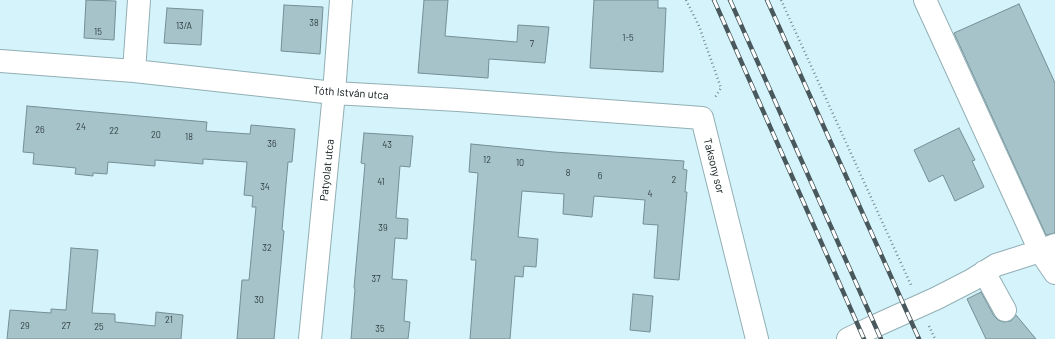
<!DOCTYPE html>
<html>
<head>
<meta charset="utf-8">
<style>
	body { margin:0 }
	canvas { display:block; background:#d5f3fa }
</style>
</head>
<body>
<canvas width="1055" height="339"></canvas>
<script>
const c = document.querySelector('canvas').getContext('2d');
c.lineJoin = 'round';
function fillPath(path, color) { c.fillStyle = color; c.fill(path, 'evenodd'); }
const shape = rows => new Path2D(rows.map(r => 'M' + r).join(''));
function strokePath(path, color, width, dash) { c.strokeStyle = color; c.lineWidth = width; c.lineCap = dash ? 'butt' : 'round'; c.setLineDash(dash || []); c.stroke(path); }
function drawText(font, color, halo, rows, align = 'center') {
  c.font = font + ' Barlow,sans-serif'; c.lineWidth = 4; c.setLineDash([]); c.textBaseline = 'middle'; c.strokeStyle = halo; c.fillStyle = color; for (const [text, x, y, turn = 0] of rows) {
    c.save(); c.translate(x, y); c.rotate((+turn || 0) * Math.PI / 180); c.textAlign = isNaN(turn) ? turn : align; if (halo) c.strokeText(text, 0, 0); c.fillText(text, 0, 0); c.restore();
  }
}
const building = shape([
	[86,0,116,1,114,40,84,38,86,0],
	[424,0,448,0,445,36,517,42,518,25,549,27,545,63,489,59,488,78,418,73,424,0],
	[594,0,658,0,658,8,666,8,663,72,590,68,594,0],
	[1019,4,1055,83,1055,233,1046,235,954,33,1019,4],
	[284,5,323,7,320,54,281,51,284,5],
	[167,8,203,10,201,45,164,43,167,8],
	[27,106,207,122,206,131,250,134,251,125,295,129,292,162,288,162,282,230,284,231,274,339,237,339,242,280,249,280,256,207,252,207,253,196,244,195,247,162,203,159,203,164,155,160,155,166,108,162,107,174,93,173,93,176,75,174,76,168,33,164,34,153,23,152,27,106],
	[959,128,975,160,972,161,984,187,955,201,943,175,929,182,914,150,959,128],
	[364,133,413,136,410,167,400,166,396,218,408,219,407,239,395,238,392,279,407,280,404,321,410,322,408,339,351,339,355,289,354,288,357,254,365,164,361,163,364,133],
	[471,144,554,152,684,161,683,169,687,170,685,192,687,192,679,280,654,278,658,225,643,224,645,200,594,196,592,217,563,214,564,194,522,191,518,237,538,239,536,267,524,266,523,277,515,276,510,339,470,339,476,260,471,260,478,173,469,172,471,144],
	[71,248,98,250,92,313,115,314,115,322,155,326,156,312,183,315,181,339,7,339,10,310,51,313,51,309,66,310,71,248],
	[981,292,994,316,998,320,1004,322,1011,321,1016,315,1036,339,986,339,967,299,981,292],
	[633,294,653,296,650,332,630,330,633,294]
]);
const path = shape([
	[686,0,699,26,721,88,714,99],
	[781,0,911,285],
	[929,326,935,339]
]);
const minor = shape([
	[925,0,1040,251,1055,245],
	[0,61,134,71,334,93,458,100,702,118,757,339],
	[134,71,139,0],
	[984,272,1005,310],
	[310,339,334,93,341,0],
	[848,339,875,326,937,298,972,280,996,265,1040,251,1055,273]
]);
const rail = shape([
	[714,0,864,339],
	[730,0,881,339],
	[767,0,919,339]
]);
const numberNames = [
	["38",314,23],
	["13/A",184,26],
	["15",98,32],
	["1-5",628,38],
	["7",532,44],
	["24",81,127],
	["26",40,130],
	["22",114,131],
	["20",156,135],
	["18",189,137],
	["36",272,144],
	["43",387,145],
	["12",487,160],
	["10",520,163],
	["8",568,173],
	["6",600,176],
	["2",674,180],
	["41",381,182],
	["34",265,187],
	["4",650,194],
	["39",383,228],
	["32",267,248],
	["37",376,279],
	["30",259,300],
	["21",169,320],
	["29",25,326],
	["27",66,326],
	["25",99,327],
	["35",380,329]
];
const streetNames = [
	["Tóth István utca",351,93,4],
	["Taksony sor",714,166,76],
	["Patyolat utca",327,170,-84]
];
fillPath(building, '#a6c3c9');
strokePath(building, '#748f95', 1);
strokePath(minor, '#92afb5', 24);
strokePath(path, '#788d92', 2.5, [1, 3]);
strokePath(minor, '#fff', 22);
strokePath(rail, '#48585c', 4.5);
strokePath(rail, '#fff', 3, [9]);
drawText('9px', '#2d3c3f', null, numberNames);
drawText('11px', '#050f11', '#fff', streetNames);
</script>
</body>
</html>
